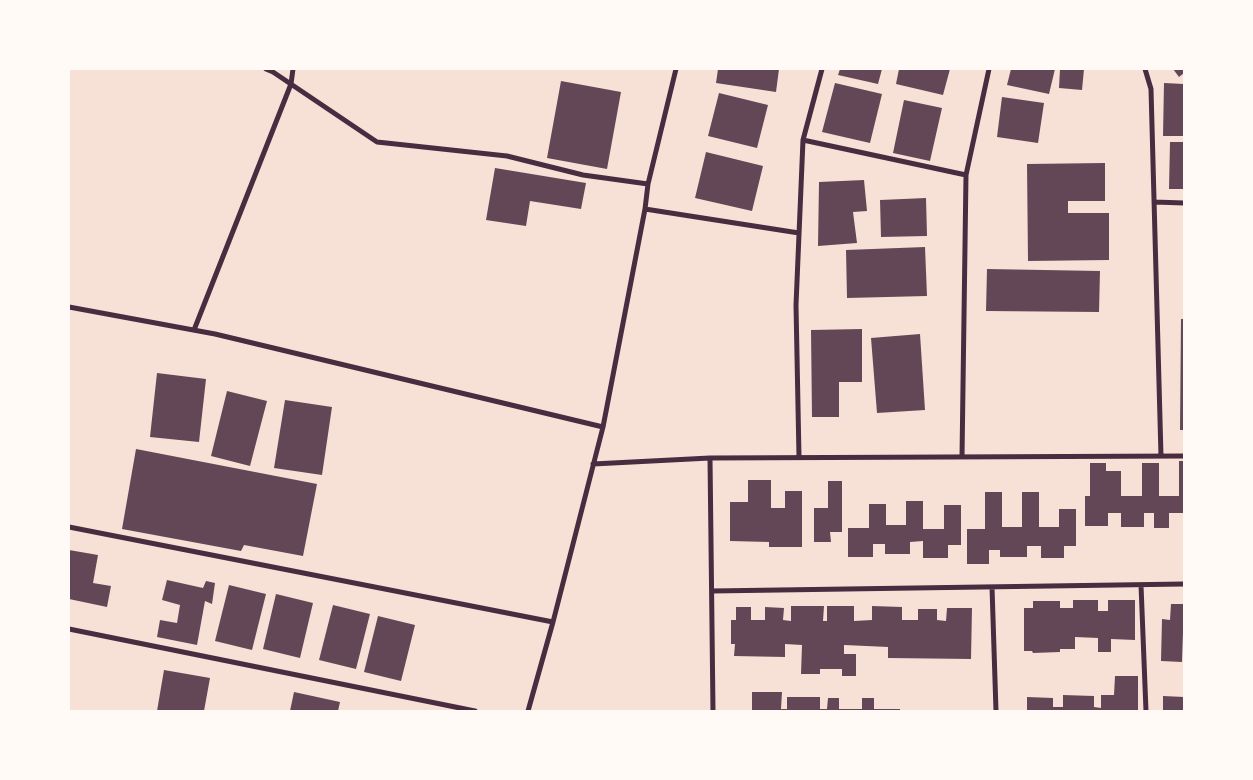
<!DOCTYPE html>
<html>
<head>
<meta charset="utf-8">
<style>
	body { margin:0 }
	#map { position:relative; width:1253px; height:780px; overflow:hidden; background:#f7e1d7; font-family:Ubuntu,sans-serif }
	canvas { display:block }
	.frame { position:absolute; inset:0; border:70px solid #fffaf5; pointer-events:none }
</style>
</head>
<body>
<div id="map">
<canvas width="1253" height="780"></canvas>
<div class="frame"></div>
</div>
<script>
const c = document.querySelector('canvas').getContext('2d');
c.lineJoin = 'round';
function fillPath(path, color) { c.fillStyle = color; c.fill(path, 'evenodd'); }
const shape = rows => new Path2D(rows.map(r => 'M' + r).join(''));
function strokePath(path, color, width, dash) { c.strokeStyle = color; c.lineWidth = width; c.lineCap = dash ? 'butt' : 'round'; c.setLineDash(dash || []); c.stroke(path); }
const building = shape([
	[718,69,779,69,776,92,716,83],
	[840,69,882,69,878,84,838,75],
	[899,69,950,69,943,95,896,84],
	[1011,69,1055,69,1049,94,1007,85],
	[1060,69,1084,69,1082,90,1059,88],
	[1173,69,1184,69,1184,73,1179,77],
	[561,81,621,92,607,169,547,158],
	[835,83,882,94,870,143,822,132],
	[1164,83,1184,84,1184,136,1163,136],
	[719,93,768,105,757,148,708,136],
	[1002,97,1044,103,1038,143,997,137],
	[904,100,942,108,930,161,893,153],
	[1170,142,1184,142,1184,189,1169,189],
	[706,152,763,166,752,211,695,198],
	[1105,163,1105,201,1068,201,1068,213,1109,213,1109,260,1028,261,1027,164],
	[495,168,586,183,581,209,530,201,526,226,486,220],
	[864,180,867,211,853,212,857,243,818,246,819,182],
	[926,198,927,236,881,237,880,200],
	[925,247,927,296,847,298,846,250],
	[987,269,1100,271,1099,312,986,311],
	[1181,319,1184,319,1184,430,1180,430],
	[862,329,862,382,839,382,839,417,812,417,811,330],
	[920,334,925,410,877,413,871,338],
	[157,373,206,379,199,442,150,437],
	[227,391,267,401,250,466,211,456],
	[285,400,332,407,322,475,274,468],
	[136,449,317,484,303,556,244,545,241,551,122,529],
	[1179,461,1184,461,1184,513,1169,513,1169,528,1154,528,1154,513,1144,513,1144,527,1121,527,1121,513,1108,513,1108,526,1085,526,1085,496,1090,496,1090,463,1106,463,1106,471,1121,471,1121,496,1142,496,1142,463,1159,463,1159,496,1179,496],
	[748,480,771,480,771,508,785,508,785,491,802,491,802,547,769,547,769,542,730,541,730,502,748,502],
	[828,481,842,481,842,532,830,532,831,542,814,542,814,508,828,508],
	[985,492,1002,492,1002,527,1022,527,1022,492,1039,492,1039,527,1059,527,1059,509,1076,509,1076,546,1064,546,1064,558,1041,558,1041,546,1027,546,1027,557,1000,557,1000,550,989,550,989,564,967,564,967,529,985,529],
	[906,501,923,501,923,529,944,529,944,505,961,505,961,545,948,545,948,558,923,558,923,541,910,542,910,554,885,554,885,544,873,544,873,557,848,557,848,528,869,528,869,504,886,504,886,525,906,525],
	[69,550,98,555,93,583,111,586,107,607,69,599],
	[167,580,203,588,206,581,215,583,212,604,205,601,197,645,157,637,160,620,177,623,180,605,162,600],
	[229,585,266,594,252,650,215,641],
	[276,594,313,603,300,658,263,649],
	[1073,600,1098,600,1098,611,1108,611,1108,600,1135,600,1135,640,1111,639,1111,652,1098,652,1098,638,1075,637,1075,649,1060,649,1060,652,1033,653,1032,651,1024,651,1024,608,1033,608,1033,601,1060,601,1060,608,1073,608],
	[1171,604,1184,604,1182,662,1161,661,1162,619,1170,620],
	[333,605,370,614,356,669,319,660],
	[791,606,824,606,823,621,827,621,827,606,854,606,854,621,872,620,872,606,902,607,902,620,918,620,918,609,937,609,937,620,946,621,947,608,972,608,971,659,888,658,888,647,844,645,844,654,856,654,856,676,842,676,842,669,820,669,820,674,801,674,802,645,785,644,785,657,734,656,735,644,731,644,731,620,736,620,736,607,751,607,751,620,765,620,765,607,784,608,783,620,791,621],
	[378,616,415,625,401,681,364,672],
	[164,670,210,678,204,711,157,711],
	[1115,676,1138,676,1138,711,1027,711,1027,697,1053,698,1053,707,1063,707,1063,695,1094,696,1094,707,1101,708,1101,695,1114,695],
	[294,692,340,702,338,711,290,711],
	[752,692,782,692,781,709,787,709,787,697,820,697,820,709,827,709,828,698,839,698,839,709,862,709,862,698,874,698,874,709,900,709,900,711,752,711],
	[1163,696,1184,697,1184,711,1163,711]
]);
const minor = shape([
	[266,69,273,72,377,142,507,156,583,175,648,184],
	[1145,69,1151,89,1161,456],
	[803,140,966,175],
	[1154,202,1184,203],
	[645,209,799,233],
	[69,307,215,334,603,427],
	[194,330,291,84,293,69],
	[799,457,796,305,803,140,822,69],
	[962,457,966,175,989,69],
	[710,458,713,711],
	[593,464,710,458,1184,456],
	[69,527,553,622],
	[1141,585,1146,711],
	[992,587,996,711],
	[712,591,1184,584],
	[69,629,475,711],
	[528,711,553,622,603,427,645,209,648,184,676,69]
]);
fillPath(building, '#644757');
strokePath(minor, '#4a2c40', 5);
</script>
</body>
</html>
